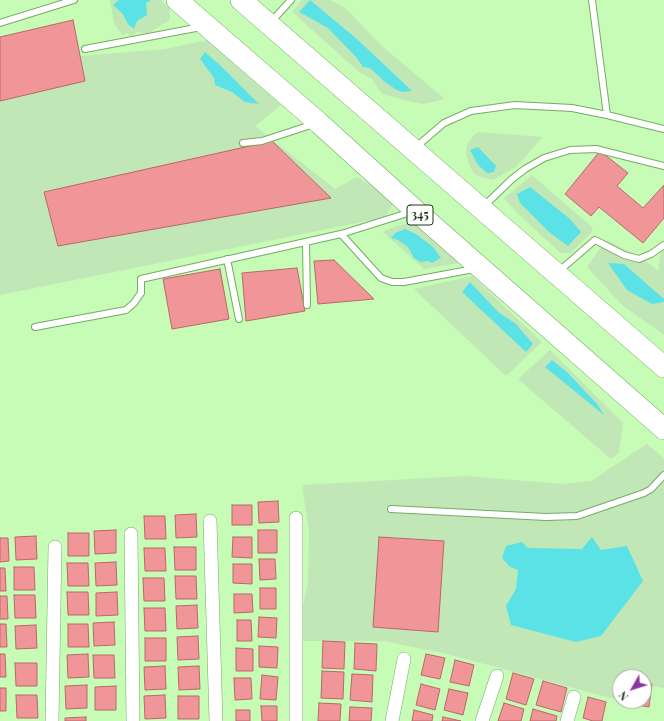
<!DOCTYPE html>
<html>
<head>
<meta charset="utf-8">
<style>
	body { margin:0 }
	#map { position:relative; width:664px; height:721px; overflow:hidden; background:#c6fcb5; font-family:"Playfair Display",serif }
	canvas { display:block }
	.north { position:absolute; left:612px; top:669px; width:40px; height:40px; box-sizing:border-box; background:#fff; border:1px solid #a5ada3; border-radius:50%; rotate:231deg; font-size:11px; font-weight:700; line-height:16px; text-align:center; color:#1f3318 }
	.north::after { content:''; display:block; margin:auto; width:14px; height:18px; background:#8b35a2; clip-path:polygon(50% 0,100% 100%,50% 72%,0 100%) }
</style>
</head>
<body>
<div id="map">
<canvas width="664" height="721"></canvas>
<div class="north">N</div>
</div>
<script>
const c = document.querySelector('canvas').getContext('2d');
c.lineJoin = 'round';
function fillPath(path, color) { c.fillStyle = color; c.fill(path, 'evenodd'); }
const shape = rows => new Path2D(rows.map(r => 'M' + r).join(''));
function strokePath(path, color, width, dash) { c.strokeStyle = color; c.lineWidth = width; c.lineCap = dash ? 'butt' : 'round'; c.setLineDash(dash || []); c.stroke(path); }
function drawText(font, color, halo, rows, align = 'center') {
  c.font = font + ' "Playfair Display",serif'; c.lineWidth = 4; c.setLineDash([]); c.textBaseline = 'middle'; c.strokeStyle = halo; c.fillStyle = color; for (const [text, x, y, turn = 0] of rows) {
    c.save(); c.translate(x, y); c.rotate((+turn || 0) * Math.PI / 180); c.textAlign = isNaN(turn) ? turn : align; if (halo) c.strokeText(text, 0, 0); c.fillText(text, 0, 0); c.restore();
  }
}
const green = shape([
	[110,0,161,0,170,9,170,20,147,34,138,32,130,36,127,33,122,35,114,24],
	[302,0,330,0,344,7,384,48,445,99,423,104,404,100,382,94,372,79,358,71,292,12],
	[207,40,281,105,255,126,335,189,357,177,381,191,393,204,386,216,372,220,0,295,0,101,85,81,80,56,165,49],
	[478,132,543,137,516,167,493,180,475,175,470,167,466,154,467,145,473,136],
	[532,175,593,228,591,233,571,253,560,253,553,246,519,215,504,198],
	[417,221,460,263,424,269,383,232,393,227],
	[606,240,641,257,658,271,661,248,664,250,664,335,623,306,587,267],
	[472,276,542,342,506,376,414,289],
	[550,350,623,423,619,453,611,459,518,379],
	[647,444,664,458,664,688,644,685,644,677,620,677,620,695,618,700,447,654,384,641,296,641,308,582,309,532,302,485,465,476,563,484,591,481]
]);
const water = shape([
	[119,0,151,0,146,3,147,15,137,21,134,29,128,24,122,13,113,5],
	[310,0,358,40,412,91,402,92,395,89,384,81,370,68,363,67,356,57,328,28,299,12],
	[205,52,221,66,259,104,245,102,232,92,215,85,214,78,200,59],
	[478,147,496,166,494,172,487,173,478,165,470,150],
	[530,187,570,219,581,232,568,246,549,232,520,203,517,194],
	[405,229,416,234,433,247,441,258,432,263,428,261,421,262,414,258,408,247,398,240,391,238,395,233],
	[608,263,624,264,664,299,664,302,652,304,627,290],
	[470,282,498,312,516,324,533,344,526,352,462,292],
	[552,360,568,373,597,404,604,415,545,367],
	[592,537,601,550,627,546,643,581,601,636,576,642,511,625,506,606,516,589,518,570,510,567,502,558,506,546,522,542,528,548,582,549]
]);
const building = shape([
	[73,20,85,81,0,101,0,37,73,20],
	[272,141,331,198,58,246,44,192,272,141],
	[600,151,628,173,617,186,643,208,664,185,664,218,643,243,599,207,591,216,565,194,600,151],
	[334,260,374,299,318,304,314,261,334,260],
	[297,268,305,311,246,321,242,273,297,268],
	[220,269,229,319,172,329,163,279,220,269],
	[278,501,279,522,259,523,258,502,278,501],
	[232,505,252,505,252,525,232,525,232,505],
	[196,514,197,537,176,538,175,515,196,514],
	[144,516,165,516,166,539,145,539,144,516],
	[116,530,116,553,95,554,94,531,116,530],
	[258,530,277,530,277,553,258,553,258,530],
	[68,533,89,533,89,556,68,556,68,533],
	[36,536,37,559,16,560,15,537,36,536],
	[233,537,252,537,252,558,232,557,233,537],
	[379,537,444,541,438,632,373,627,379,537],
	[0,538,8,538,9,561,0,562,0,538],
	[174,547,196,547,196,570,175,570,174,547],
	[144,548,165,548,166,571,145,571,144,548],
	[259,559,275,559,276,579,260,580,259,559],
	[116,562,117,585,96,586,95,563,116,562],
	[67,563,88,563,89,586,68,586,67,563],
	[233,564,252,564,252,584,233,583,233,564],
	[14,567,34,567,35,590,14,590,14,567],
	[0,568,5,568,6,591,0,591,0,568],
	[175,576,196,576,197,599,176,599,175,576],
	[143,578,164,578,165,601,144,601,143,578],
	[260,588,276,588,276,609,260,609,260,588],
	[67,592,88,592,89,615,68,615,67,592],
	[117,592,118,615,96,616,96,593,117,592],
	[234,594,252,594,253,612,234,613,234,594],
	[14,595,35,595,36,618,15,618,14,595],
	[0,596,7,596,8,619,0,619,0,596],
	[197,605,198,628,177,629,176,606,197,605],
	[144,608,165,608,166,631,145,631,144,608],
	[259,617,277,618,276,638,258,637,259,617],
	[237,620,251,620,252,641,237,641,237,620],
	[114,622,115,645,94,646,93,623,114,622],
	[0,624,6,624,7,647,0,647,0,624],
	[68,624,88,624,89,647,68,647,68,624],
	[36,625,37,648,16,649,15,626,36,625],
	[198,636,199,659,178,660,177,637,198,636],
	[145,638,166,638,166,661,145,661,145,638],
	[323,641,345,642,344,669,322,668,323,641],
	[355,643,377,644,376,671,354,669,355,643],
	[259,646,278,647,277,668,259,667,259,646],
	[236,648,253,649,253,671,236,671,236,648],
	[0,654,5,654,6,677,0,677,0,654],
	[88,654,89,677,68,678,67,655,88,654],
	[426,654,445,658,440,679,421,675,426,654],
	[93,655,114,655,115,678,94,678,93,655],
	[455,660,474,665,469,686,450,682,455,660],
	[15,663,37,663,37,686,16,686,15,663],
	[165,666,166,689,145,690,144,667,165,666],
	[199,666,200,689,179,690,178,667,199,666],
	[322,671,344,672,343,699,321,698,322,671],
	[513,673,534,679,526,705,506,699,513,673],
	[352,674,373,675,372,702,350,700,352,674],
	[262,675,278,677,276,700,260,699,262,675],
	[234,678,251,678,252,699,235,700,234,678],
	[543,681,567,688,561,712,536,705,543,681],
	[644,683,652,684,649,707,625,703,625,701,644,701,644,683],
	[421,684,440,689,435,710,416,705,421,684],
	[87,685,87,708,66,709,65,686,87,685],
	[116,686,116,710,95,710,95,687,116,686],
	[0,688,6,688,6,711,0,711,0,688],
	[449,689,468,693,463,715,444,710,449,689],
	[16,695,37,695,38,718,17,718,16,695],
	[165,695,166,718,145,719,144,696,165,695],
	[178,696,199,696,199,719,178,719,178,696],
	[588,697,606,702,602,721,593,721,583,718,588,697],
	[319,703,341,704,340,721,318,721,319,703],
	[504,703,524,709,521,721,498,721,504,703],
	[261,706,277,706,277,721,262,721,261,706],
	[350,707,372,708,371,721,349,721,350,707],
	[533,709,557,716,556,721,530,721,533,709],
	[236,710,250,710,250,721,236,721,236,710],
	[414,710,433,715,432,721,412,721,414,710],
	[86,717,86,721,65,721,65,718,86,717],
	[443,717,461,721,442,721,443,717]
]);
const lane = shape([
	[592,0,607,115],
	[271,22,291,0],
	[0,23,74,0],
	[85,49,201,27],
	[243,143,262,141,314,124],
	[416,147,444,123,471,111,515,105,572,108,607,115,664,129],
	[483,207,512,179,525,169,544,158,570,150,596,149,664,166],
	[341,234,381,278,392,282,404,282,474,269],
	[306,242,307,305],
	[227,259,239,319],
	[558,272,595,240,624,255,639,259,651,254,664,245],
	[35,327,126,310,134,303,141,293,141,279,341,234,411,212],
	[391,509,546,517,577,516,644,493,651,489,664,475]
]);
const street = shape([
	[210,521,216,721],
	[131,534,133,721],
	[52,721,55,547],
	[296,721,296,518],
	[392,721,404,659],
	[482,721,497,676],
	[567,721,574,697]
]);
const primary = shape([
	[177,0,319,123,416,211,664,429],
	[241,0,664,367]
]);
const shields = [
	[420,215,26]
];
const shieldNames = [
	["345",420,215]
];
fillPath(green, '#c2e7b6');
fillPath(water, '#5ae2e6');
fillPath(building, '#f09698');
strokePath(building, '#bb6669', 1);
strokePath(lane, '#77aa67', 8);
strokePath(street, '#77aa67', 14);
strokePath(primary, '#77aa67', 22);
strokePath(lane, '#fff', 6);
strokePath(street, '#fff', 13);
strokePath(primary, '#fff', 21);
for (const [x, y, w] of shields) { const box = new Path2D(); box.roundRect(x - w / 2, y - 10, w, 20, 3); c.fillStyle = '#fff'; c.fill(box); strokePath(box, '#1f3318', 1); }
drawText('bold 12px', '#1f3318', null, shieldNames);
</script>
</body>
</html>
